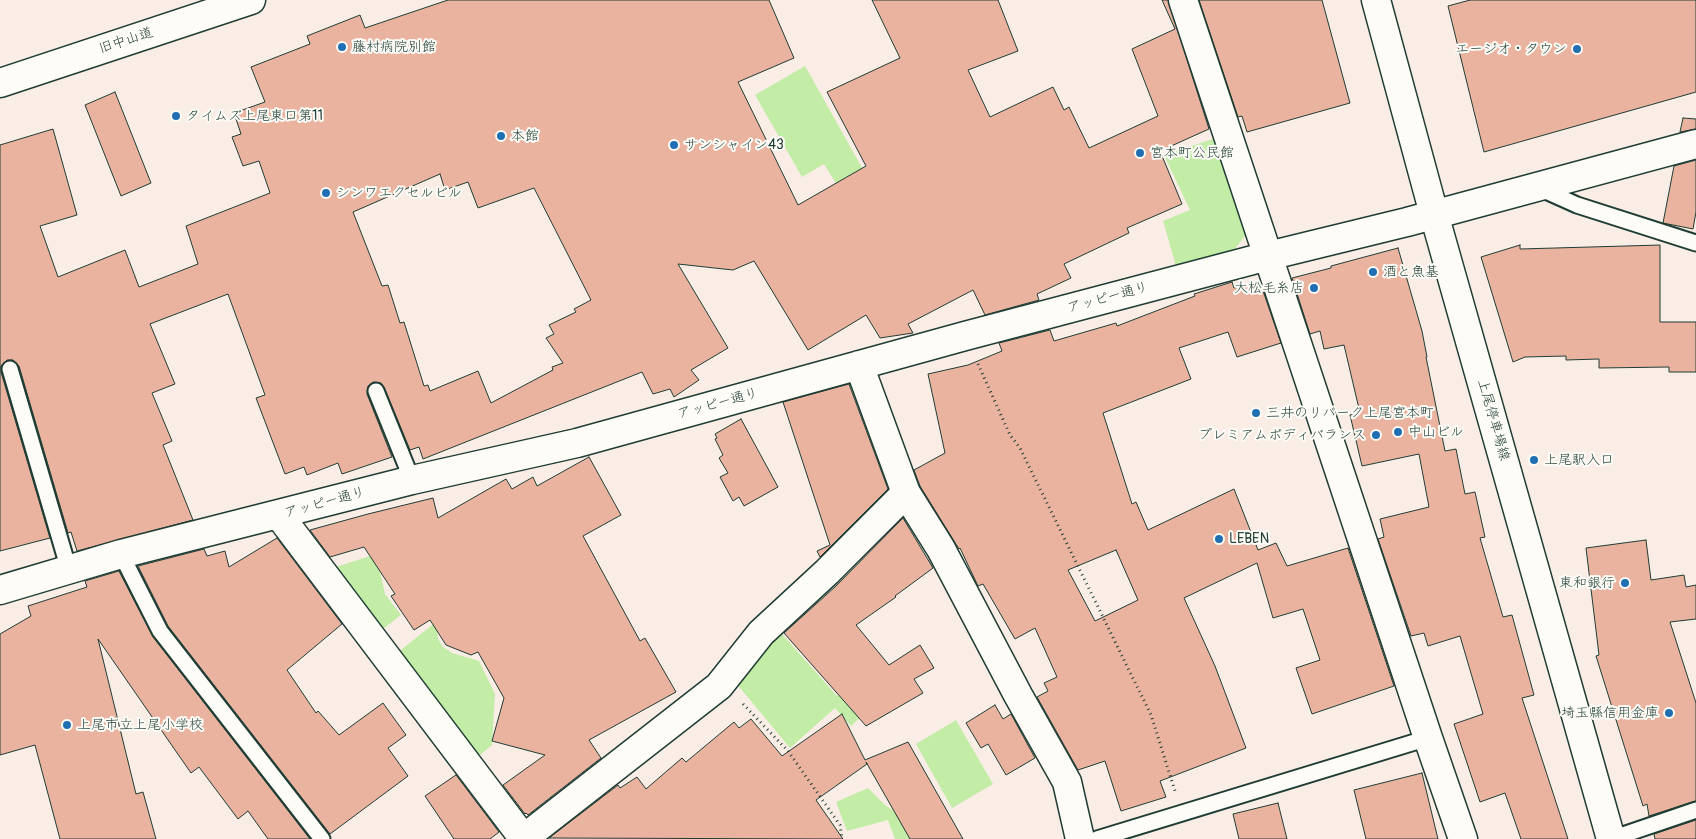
<!DOCTYPE html>
<html>
<head>
<meta charset="utf-8">
<style>
	body { margin:0 }
	canvas { display:block; background:#f9ede6 }
</style>
</head>
<body>
<canvas width="1696" height="839"></canvas>
<script>
const c = document.querySelector('canvas').getContext('2d');
c.lineJoin = 'round';
function fillPath(path, color) { c.fillStyle = color; c.fill(path, 'evenodd'); }
const shape = rows => new Path2D(rows.map(r => 'M' + r).join(''));
function strokePath(path, color, width, dash) { c.strokeStyle = color; c.lineWidth = width; c.lineCap = dash ? 'butt' : 'round'; c.setLineDash(dash || []); c.stroke(path); }
function drawText(font, color, halo, rows, align = 'center') {
  c.font = font + ' Pangolin,"Klee One",sans-serif'; c.lineWidth = 4; c.setLineDash([]); c.textBaseline = 'middle'; c.strokeStyle = halo; c.fillStyle = color; for (const [text, x, y, turn = 0] of rows) {
    c.save(); c.translate(x, y); c.rotate((+turn || 0) * Math.PI / 180); c.textAlign = isNaN(turn) ? turn : align; if (halo) c.strokeText(text, 0, 0); c.fillText(text, 0, 0); c.restore();
  }
}
const green = shape([
	[805,66,865,173,839,188,824,164,802,177,755,95],
	[1213,139,1248,232,1234,250,1176,266,1163,221,1190,210,1164,155],
	[376,554,385,594,401,615,379,632,333,568],
	[436,622,438,639,443,647,452,653,479,661,495,694,492,745,475,759,397,653],
	[781,633,837,696,846,689,866,712,851,726,835,708,790,748,736,683],
	[956,720,993,784,952,808,916,744],
	[868,788,885,805,902,816,914,839,895,839,888,820,847,831,836,802]
]);
const building = shape([
	[448,0,769,0,794,58,738,82,798,205,866,166,827,92,900,58,872,0,998,0,1018,51,968,70,990,117,1053,87,1064,110,1069,107,1089,148,1158,116,1132,49,1175,29,1162,0,1168,0,1209,129,1160,151,1182,204,1127,228,1129,233,1064,264,1071,278,1037,294,1039,300,985,315,973,290,908,324,913,333,880,338,866,315,808,350,754,261,733,270,678,264,728,348,691,370,699,380,674,397,670,389,653,394,642,372,423,459,419,447,410,450,384,387,381,383,373,382,368,386,367,394,392,457,342,474,338,463,307,475,304,467,285,474,256,398,265,395,228,294,150,324,175,384,152,393,172,441,163,445,193,520,77,551,71,532,68,533,19,366,13,360,7,360,1,366,1,372,50,538,0,551,0,145,53,129,77,215,40,226,58,277,125,250,139,287,198,264,186,226,270,193,259,161,243,166,232,137,241,134,234,113,265,102,251,67,310,44,307,36,360,15,365,28,448,0],
	[440,174,445,190,468,182,478,208,534,188,591,300,574,309,576,312,549,325,554,334,546,338,563,363,552,367,553,370,491,403,478,371,430,391,428,385,424,386,404,322,400,323,388,285,382,286,353,212,440,174],
	[1199,0,1322,0,1350,103,1247,132,1242,116,1238,117,1199,0],
	[1470,0,1696,0,1696,92,1484,152,1448,6,1470,0],
	[115,92,151,183,121,196,85,105,115,92],
	[1683,118,1696,119,1696,129,1680,132,1683,118],
	[1696,160,1696,212,1693,229,1663,223,1674,166,1696,160],
	[1520,245,1520,249,1660,245,1660,322,1696,322,1696,372,1669,372,1669,367,1599,368,1599,359,1566,360,1566,356,1525,357,1513,362,1481,257,1520,245],
	[1398,248,1422,331,1427,357,1426,357,1445,451,1456,449,1465,494,1475,492,1485,537,1480,538,1503,617,1512,615,1534,695,1522,698,1568,839,1521,839,1505,793,1480,802,1454,724,1483,714,1460,636,1428,646,1424,633,1411,636,1378,539,1384,537,1380,519,1429,507,1419,454,1362,466,1350,415,1360,413,1344,345,1324,349,1320,331,1310,334,1292,278,1331,268,1331,266,1398,248],
	[1232,282,1234,288,1252,283,1253,287,1261,285,1281,343,1237,357,1228,332,1179,348,1191,379,1103,413,1132,504,1136,502,1148,530,1234,489,1258,550,1276,543,1287,566,1348,548,1394,686,1312,714,1296,668,1320,660,1303,609,1273,618,1257,563,1184,598,1215,666,1246,748,1160,781,1166,797,1121,811,1105,761,1078,770,1037,697,1048,691,1044,683,1057,677,1035,628,1015,639,983,584,978,586,960,548,959,549,920,486,914,470,945,453,928,374,968,365,1002,351,999,343,1050,330,1054,341,1116,323,1117,326,1195,296,1194,294,1232,282],
	[1116,550,1138,600,1095,621,1068,570,1116,550],
	[849,384,888,489,820,557,817,551,830,545,783,402,849,384],
	[741,419,778,487,744,506,739,497,733,501,720,477,728,473,719,458,723,455,715,439,717,438,715,434,741,419],
	[589,457,621,515,583,536,640,641,645,638,676,692,589,740,601,758,528,815,526,813,525,814,503,785,545,755,492,741,504,698,478,652,471,655,446,645,430,620,414,630,391,596,395,594,364,547,330,557,310,530,368,514,433,498,438,518,506,479,512,489,533,477,537,486,589,457],
	[903,518,933,568,895,596,896,597,856,625,889,665,920,645,934,668,914,679,923,693,866,726,784,633,836,586,903,518],
	[277,538,342,624,287,670,316,713,318,711,339,735,383,703,406,735,388,748,408,776,330,834,168,626,138,566,204,549,207,556,225,551,229,567,277,538],
	[1646,540,1651,580,1684,575,1686,587,1696,585,1696,619,1670,622,1696,703,1696,801,1649,816,1647,804,1643,806,1596,656,1599,655,1586,548,1646,540],
	[119,571,153,637,310,839,268,839,248,811,238,819,199,767,191,773,98,639,136,794,143,792,156,839,60,839,35,745,0,755,0,634,31,616,28,606,87,587,85,581,119,571],
	[995,705,1003,719,1011,714,1035,758,1006,775,988,744,981,748,966,723,995,705],
	[842,714,865,760,908,742,963,839,910,839,866,762,867,764,816,800,843,839,549,838,618,785,620,788,637,777,646,789,682,758,686,762,734,722,739,728,751,719,782,756,842,714],
	[1422,773,1438,839,1366,839,1354,790,1422,773],
	[456,775,499,832,490,839,454,839,425,796,456,775],
	[1278,803,1287,839,1239,839,1233,814,1278,803],
	[1696,820,1696,839,1655,839,1654,834,1696,820]
]);
const path = shape([
	[978,364,1010,435,1020,448,1151,715,1175,791],
	[743,704,788,751,840,825,842,839]
]);
const lane = shape([
	[1539,188,1577,205,1696,243],
	[10,369,69,570],
	[376,391,412,480],
	[121,554,160,631,322,839],
	[1097,839,1428,738],
	[1611,839,1696,810]
]);
const street = shape([
	[1183,0,1428,738,1463,839],
	[859,365,906,493,941,549,1018,695,1067,782,1080,839],
	[279,515,524,839],
	[0,590,121,554,412,480,577,443,965,336,1268,256,1407,222,1696,144],
	[523,839,719,686,761,633,827,572,906,493]
]);
const secondary = shape([
	[1376,0,1434,214,1611,839],
	[0,83,251,0]
]);
const markers = [
	[342,47,5,"#1f6fb2"],
	[1577,49,5,"#1f6fb2"],
	[176,116,5,"#1f6fb2"],
	[501,136,5,"#1f6fb2"],
	[674,145,5,"#1f6fb2"],
	[1140,153,5,"#1f6fb2"],
	[326,193,5,"#1f6fb2"],
	[1373,272,5,"#1f6fb2"],
	[1314,288,5,"#1f6fb2"],
	[1256,413,5,"#1f6fb2"],
	[1398,432,5,"#1f6fb2"],
	[1376,435,5,"#1f6fb2"],
	[1534,460,5,"#1f6fb2"],
	[1219,539,5,"#1f6fb2"],
	[1625,583,5,"#1f6fb2"],
	[1669,713,5,"#1f6fb2"],
	[67,725,5,"#1f6fb2"]
];
const streetNames = [
	["旧中山道",126,41,-18],
	["アッピー通り",1108,298,-15],
	["アッピー通り",718,404,-15],
	["上尾停車場線",1493,420,74],
	["アッピー通り",325,503,-15]
];
const poiNames = [
	["藤村病院別館",352,47],
	["エージオ・タウン",1567,49,"right"],
	["タイムズ上尾東口第11",186,116],
	["本館",511,136],
	["サンシャイン43",684,145],
	["宮本町公民館",1150,153],
	["シンワエクセルビル",336,193],
	["酒と魚基",1383,272],
	["大松毛糸店",1304,288,"right"],
	["三井のリパーク上尾宮本町",1266,413],
	["中山ビル",1408,432],
	["プレミアムボディバランス",1366,435,"right"],
	["上尾駅入口",1544,460],
	["LEBEN",1229,539],
	["東和銀行",1615,583,"right"],
	["埼玉縣信用金庫",1659,713,"right"],
	["上尾市立上尾小学校",77,725]
];
fillPath(green, '#c3eca7');
fillPath(building, '#eab3a0');
strokePath(building, '#1f3d34', 1);
strokePath(lane, '#1f3d34', 19);
strokePath(street, '#1f3d34', 31);
strokePath(secondary, '#1f3d34', 31);
strokePath(path, '#1f3d34', 3, [1, 4]);
strokePath(lane, '#fdfcf7', 15);
strokePath(street, '#fdfcf7', 28);
strokePath(secondary, '#fdfcf7', 28);
for (const [x, y, r, color] of markers) { const dot = new Path2D(); dot.arc(x, y, r, 0, 2 * Math.PI); c.fillStyle = color; c.fill(dot); strokePath(dot, '#fdfcf7', 2); }
drawText('14px', '#1f3d34', '#fdfcf7', streetNames);
drawText('14px', '#1f3d34', '#fdfcf7', poiNames, 'left');
</script>
</body>
</html>
